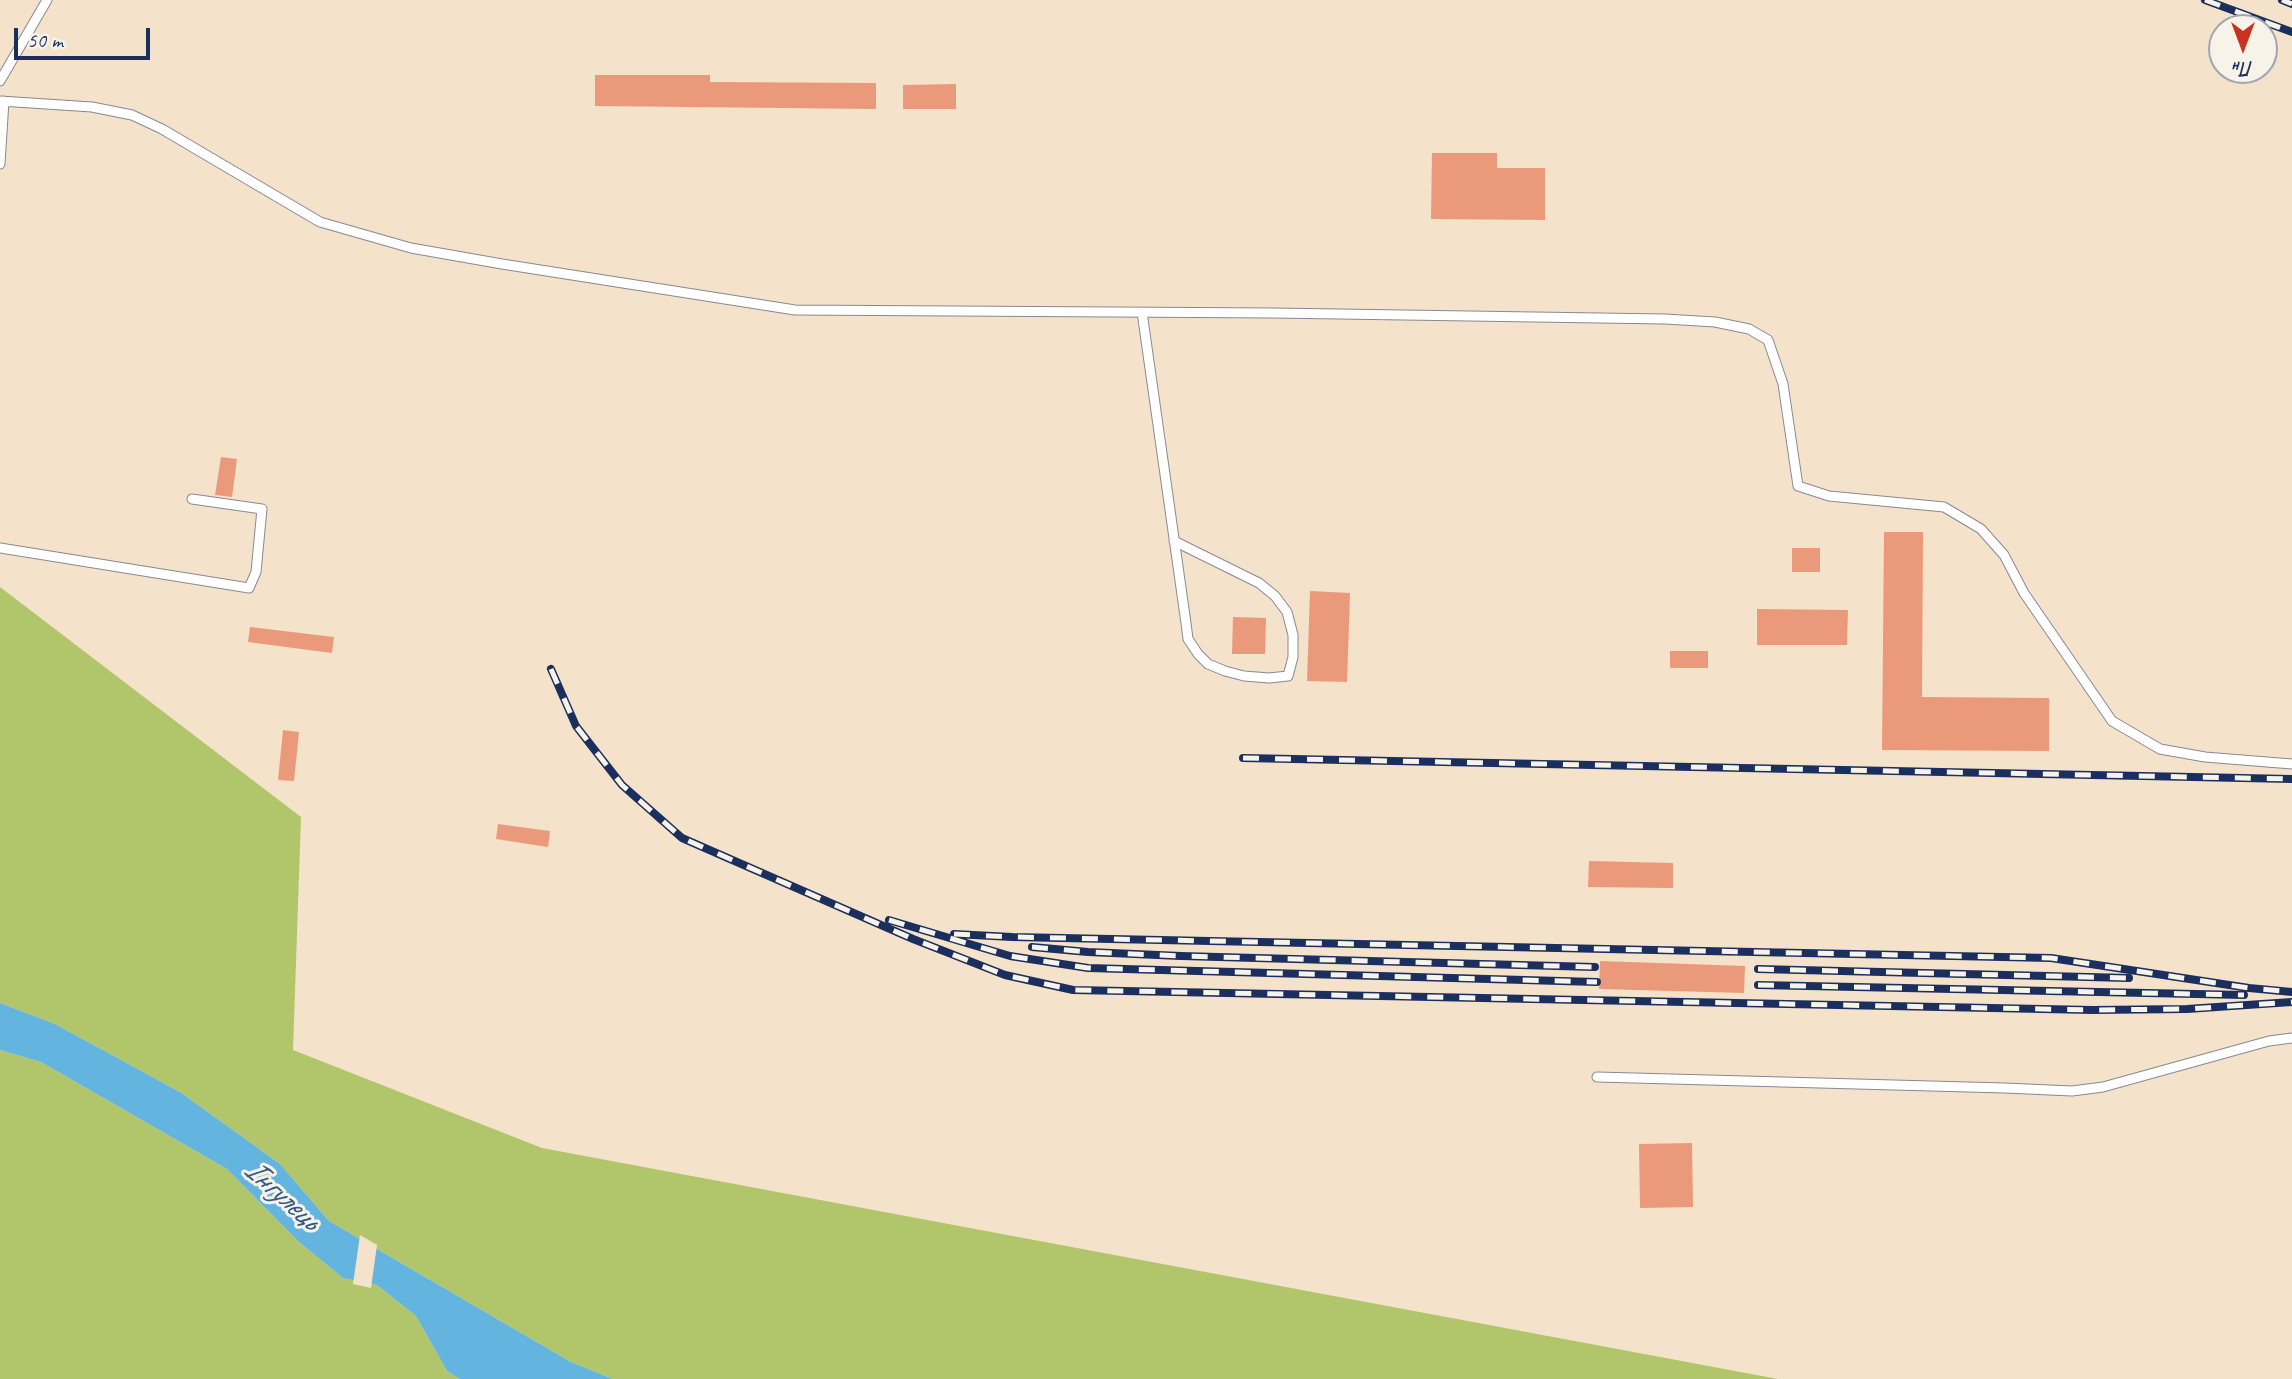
<!DOCTYPE html>
<html>
<head>
<meta charset="utf-8">
<style>
	body { margin:0 }
	#map { position:relative; width:2292px; height:1379px; overflow:hidden; background:#f5e2cb; font-family:Caveat,sans-serif }
	canvas { display:block }
	.north { position:absolute; left:2208px; top:14px; width:70px; height:70px; box-sizing:border-box; background:#f7f3e8; border:2px solid #9fa5b1; border-radius:50%; rotate:180deg; font-size:19px; font-weight:700; line-height:28px; text-align:center; color:#1b2f5e }
	.north::after { content:''; display:block; margin:auto; width:24px; height:32px; background:#c8321e; clip-path:polygon(50% 0,100% 100%,50% 72%,0 100%) }
	.scale { position:absolute; left:14px; top:28px; width:136px; height:32px; box-sizing:border-box; border:4px solid #1b2f5e; border-top:0; padding-left:9px; font-size:21px; line-height:24px; white-space:nowrap; color:#1b2f5e; -webkit-text-stroke:5px #f7f3e8; paint-order:stroke }
</style>
</head>
<body>
<div id="map">
<canvas width="2292" height="1379"></canvas>
<div class="north">Пн</div>
<div class="scale">50 m</div>
</div>
<script>
const c = document.querySelector('canvas').getContext('2d');
c.lineJoin = 'round';
function fillPath(path, color) { c.fillStyle = color; c.fill(path, 'evenodd'); }
const shape = rows => new Path2D(rows.map(r => 'M' + r).join(''));
function strokePath(path, color, width, dash) { c.strokeStyle = color; c.lineWidth = width; c.lineCap = dash ? 'butt' : 'round'; c.setLineDash(dash || []); c.stroke(path); }
function drawText(font, color, halo, rows, align = 'center') {
  c.font = font + ' Caveat,sans-serif'; c.lineWidth = 6; c.setLineDash([]); c.textBaseline = 'middle'; c.strokeStyle = halo; c.fillStyle = color; for (const [text, x, y, turn = 0] of rows) {
    c.save(); c.translate(x, y); c.rotate((+turn || 0) * Math.PI / 180); c.textAlign = isNaN(turn) ? turn : align; if (halo) c.strokeText(text, 0, 0); c.fillText(text, 0, 0); c.restore();
  }
}
const green = shape([
	[0,587,301,817,293,1050,542,1148,1778,1379,613,1379,571,1362,329,1221,280,1164,180,1092,55,1024,0,1003],
	[0,1050,41,1062,227,1169,299,1242,343,1278,377,1285,416,1316,447,1371,460,1379,0,1379]
]);
const water = shape([
	[0,1003,55,1024,180,1092,280,1164,329,1221,571,1362,613,1379,460,1379,447,1371,416,1316,377,1285,343,1278,299,1242,227,1169,41,1062,0,1050]
]);
const pier = shape([
	[360,1235,377,1245,371,1288,353,1284]
]);
const building = shape([
	[595,75,710,75,710,82,876,83,876,109,595,106],
	[956,84,956,109,903,109,903,85],
	[1432,153,1497,153,1497,168,1545,168,1545,220,1431,219],
	[221,457,237,459,232,497,215,495],
	[1884,532,1923,532,1922,697,2049,698,2049,751,1882,750],
	[1792,548,1820,548,1820,572,1792,572],
	[1310,591,1350,593,1347,682,1307,681],
	[1757,609,1848,610,1847,645,1757,645],
	[1233,617,1266,618,1265,654,1232,654],
	[250,627,334,637,332,653,248,642],
	[1670,651,1708,651,1708,668,1670,668],
	[283,730,299,732,294,781,278,780],
	[498,824,550,831,548,847,496,839],
	[1589,861,1673,863,1673,888,1588,887],
	[1600,961,1745,966,1744,993,1599,989],
	[1692,1143,1693,1207,1640,1208,1639,1144]
]);
const service = shape([
	[0,81,47,0],
	[0,101,92,107,132,115,162,129,320,222,411,248,502,264,795,310,1273,313,1665,319,1715,322,1749,329,1768,340,1783,384,1798,486,1829,496,1944,507,1981,529,2004,555,2024,593,2112,721,2160,749,2205,757,2292,764],
	[0,164,4,101],
	[1142,312,1186,623,1188,639,1198,654,1208,664,1225,671,1244,676,1269,678,1288,676,1293,657,1293,635,1287,612,1275,596,1259,583,1174,541],
	[0,548,249,588,256,572,262,509,192,499],
	[1597,1077,2005,1088,2072,1091,2103,1087,2269,1041,2292,1038]
]);
const rail = shape([
	[2205,0,2292,32],
	[2282,0,2292,4],
	[551,669,576,726,622,785,682,838,913,939,1005,975,1073,990,2093,1010,2187,1009,2292,1002],
	[1243,758,2292,779],
	[889,920,1010,956,1088,968,1597,982],
	[954,934,1012,937,2051,958,2249,988,2292,992],
	[1032,947,1088,952,1181,956,1595,967],
	[1758,969,2129,978],
	[1758,985,2244,995]
]);
const waterNames = [
	["Інгулець",281,1195,42]
];
fillPath(green, '#b1c66a');
fillPath(water, '#63b4de');
fillPath(pier, '#f5e2cb');
fillPath(building, '#ea9a7a');
strokePath(service, '#888894', 11);
strokePath(service, '#fff', 9);
strokePath(rail, '#1b2f5e', 8);
strokePath(rail, '#f7f3e8', 5, [16]);
drawText('italic 32px', '#315784', '#f7f3e8', waterNames);
</script>
</body>
</html>
